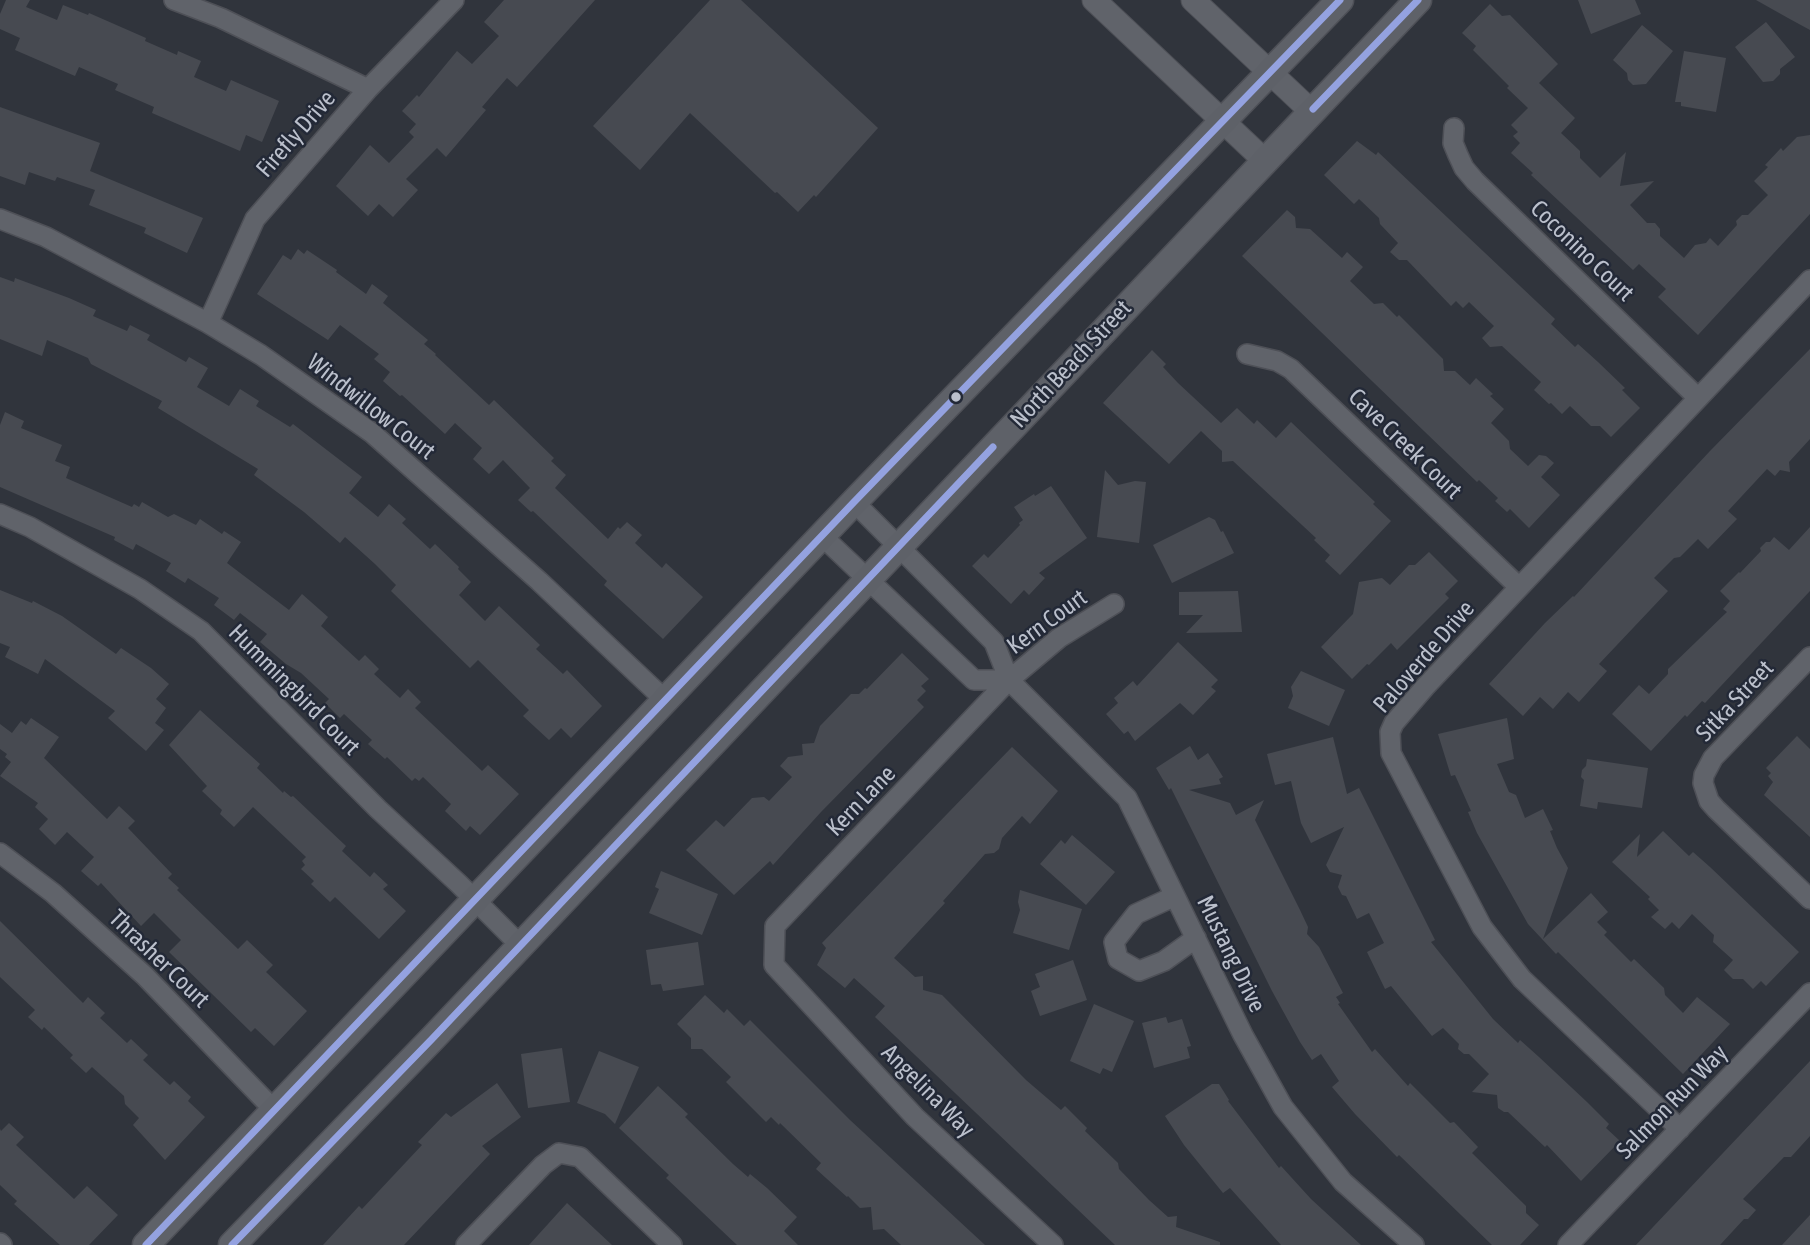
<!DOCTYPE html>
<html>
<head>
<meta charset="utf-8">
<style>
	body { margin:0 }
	canvas { display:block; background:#30343c }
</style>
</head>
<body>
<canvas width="1810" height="1245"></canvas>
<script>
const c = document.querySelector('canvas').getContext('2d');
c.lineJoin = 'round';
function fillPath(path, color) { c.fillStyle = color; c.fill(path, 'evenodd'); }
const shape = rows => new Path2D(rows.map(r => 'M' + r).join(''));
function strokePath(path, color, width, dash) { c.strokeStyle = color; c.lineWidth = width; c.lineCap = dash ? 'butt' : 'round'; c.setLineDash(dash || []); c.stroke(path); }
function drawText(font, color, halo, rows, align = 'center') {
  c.font = font + ' "Asap Condensed",sans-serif'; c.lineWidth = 5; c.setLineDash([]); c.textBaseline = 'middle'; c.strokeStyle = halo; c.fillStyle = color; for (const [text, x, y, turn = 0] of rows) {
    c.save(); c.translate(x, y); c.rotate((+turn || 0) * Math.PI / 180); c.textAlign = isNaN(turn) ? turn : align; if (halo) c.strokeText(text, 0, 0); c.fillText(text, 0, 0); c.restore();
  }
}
const building = shape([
	[6,0,30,0,26,7,57,20,63,5,88,15,89,13,146,38,145,41,177,55,178,51,201,61,194,77,226,91,231,80,279,101,262,142,246,135,240,151,152,113,154,107,115,90,118,84,79,67,75,76,15,50,20,38,0,29,0,14],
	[504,0,595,0,517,87,507,78,482,107,486,110,446,157,437,148,406,179,418,190,393,217,379,204,368,216,336,186,370,145,389,163,414,137,409,132,416,124,402,111,417,95,419,97,457,51,472,64,499,36,484,22],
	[710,0,741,0,878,128,816,197,814,195,798,212,777,192,775,193,690,113,640,170,593,126],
	[1578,0,1635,0,1641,14,1591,34],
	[1756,0,1810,0,1810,30,1788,18],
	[1490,4,1502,16,1510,15,1558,64,1539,83,1575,118,1561,133,1580,151,1580,158,1600,178,1626,152,1620,186,1654,181,1630,205,1647,223,1655,223,1660,229,1660,236,1684,258,1695,245,1706,243,1710,238,1718,246,1737,225,1736,221,1742,215,1748,215,1768,195,1754,181,1768,167,1765,165,1781,148,1783,151,1797,137,1810,135,1810,214,1698,335,1658,297,1666,289,1639,264,1633,270,1531,175,1533,173,1511,153,1520,143,1513,136,1518,132,1511,125,1528,108,1507,88,1509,86,1473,50,1476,46,1462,33],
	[1766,22,1795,57,1780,69,1780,74,1773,81,1763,82,1735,47],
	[1642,25,1673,51,1646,84,1633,85,1628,80,1627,73,1613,60],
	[1684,51,1726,58,1716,112,1681,106,1681,102,1675,102],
	[0,107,100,143,90,171,203,218,187,253,144,233,146,228,89,205,95,190,57,177,55,181,29,172,25,185,0,176],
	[1357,141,1376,155,1378,152,1555,319,1551,324,1575,347,1578,344,1598,362,1625,388,1622,390,1640,408,1611,437,1600,426,1591,426,1570,406,1562,414,1551,403,1549,404,1534,390,1541,382,1502,346,1490,347,1482,338,1494,326,1469,302,1463,308,1456,301,1451,306,1407,260,1399,260,1390,252,1398,243,1380,224,1379,218,1359,199,1354,204,1324,175],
	[1287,210,1295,217,1296,228,1310,229,1342,258,1347,252,1363,267,1350,281,1374,304,1383,303,1397,317,1399,315,1443,359,1444,371,1455,371,1470,385,1476,378,1493,394,1490,396,1504,409,1491,423,1509,441,1510,449,1528,466,1539,455,1546,456,1554,463,1541,477,1560,495,1529,528,1510,509,1507,512,1495,501,1498,498,1479,480,1477,482,1242,256],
	[298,249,304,254,307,250,337,270,336,272,366,294,372,284,388,296,383,303,428,340,424,344,436,354,435,355,489,405,494,400,554,458,551,461,566,475,555,488,608,539,618,527,620,529,627,522,642,535,635,543,662,568,666,563,703,597,663,639,604,585,607,581,533,511,531,512,518,500,530,488,503,460,489,474,473,459,482,448,455,423,445,434,402,395,400,396,383,381,390,372,374,359,379,354,340,325,328,340,257,294,283,255,291,260],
	[0,277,14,282,15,278,69,298,96,310,93,316,127,331,130,325,150,335,147,340,186,362,189,357,208,368,197,387,229,406,240,389,259,401,256,406,290,427,293,424,362,477,349,493,378,517,389,504,406,519,402,523,430,549,435,544,459,567,458,569,471,582,459,595,485,621,499,606,540,645,536,649,563,674,567,670,602,706,571,738,561,728,549,740,523,716,529,710,478,660,470,668,391,591,396,585,375,564,345,537,340,543,304,512,254,475,258,469,158,408,162,401,91,364,88,358,47,340,42,356,0,339],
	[1810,349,1810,439,1789,462,1790,472,1780,470,1775,476,1767,469,1728,511,1737,519,1708,549,1698,539,1680,557,1674,558,1654,578,1668,591,1599,664,1607,671,1579,702,1568,692,1553,709,1540,697,1523,716,1489,684,1545,623,1573,596,1574,597,1710,451],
	[1152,350,1166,364,1163,367,1178,383,1221,423,1237,408,1254,424,1257,420,1276,438,1291,422,1375,502,1373,504,1391,521,1340,575,1325,561,1330,555,1314,540,1316,538,1233,461,1222,462,1222,451,1201,431,1169,464,1103,403],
	[5,412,24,421,21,428,62,445,55,461,70,467,66,478,132,507,134,504,139,507,142,502,168,517,174,514,196,525,200,519,222,534,224,531,241,542,227,563,289,610,302,594,328,617,321,626,359,661,365,655,379,669,374,674,400,698,408,689,421,702,415,708,482,771,488,765,519,794,480,835,470,826,466,831,445,811,451,804,423,777,419,781,415,778,412,781,387,757,385,759,368,744,372,740,344,714,340,718,325,703,329,699,301,673,286,664,260,642,267,634,240,613,234,620,214,605,219,598,188,578,185,583,166,571,171,563,136,544,133,550,114,540,115,537,0,487,0,425],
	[1105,470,1118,485,1135,481,1146,482,1139,543,1097,537],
	[1051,486,1087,538,1039,573,1045,578,1029,595,1024,590,1011,604,972,566,984,554,988,558,1020,525,1019,523,1023,520,1014,507,1034,494,1035,496],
	[1209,517,1215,520,1221,532,1223,531,1234,553,1172,583,1153,545],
	[1810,527,1810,591,1705,703,1702,701,1687,717,1685,715,1651,751,1612,714,1639,685,1649,694,1668,674,1668,669,1727,612,1723,609,1730,601,1720,591,1739,572,1740,573,1761,551,1760,548,1766,542,1770,542,1774,537,1789,550],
	[1429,552,1458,581,1445,594,1449,598,1397,650,1391,643,1369,665,1367,664,1352,679,1321,647,1353,614,1359,582,1382,578,1390,585,1409,565,1415,565],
	[0,590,32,603,33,601,62,616,116,654,121,648,151,668,169,684,156,699,166,708,155,723,164,730,146,751,108,718,115,711,45,659,38,674,5,657,10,647,0,643],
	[1238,591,1242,632,1186,633,1203,615,1179,615,1179,592],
	[1178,642,1218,680,1211,687,1216,691,1193,715,1180,703,1135,741,1128,731,1124,734,1106,714,1118,703,1114,698,1133,681,1137,686],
	[902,653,929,679,921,686,926,691,917,700,924,707,821,812,773,865,770,861,734,895,686,850,716,820,724,827,752,798,764,797,769,801,792,777,780,766,788,757,803,755,802,744,814,743,820,726,851,694,859,694,865,688,867,689],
	[1301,671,1345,690,1329,726,1288,708,1293,696,1291,687],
	[200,710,260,764,257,768,283,793,284,791,291,797,293,796,346,846,342,851,370,877,374,872,388,885,383,889,406,911,379,939,335,897,330,902,311,884,314,881,301,869,305,865,302,861,306,857,253,807,234,827,220,814,222,810,202,791,207,786,169,745],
	[31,718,59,737,44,758,107,819,119,806,135,821,128,828,172,874,168,878,179,888,177,890,238,949,247,940,273,965,266,972,307,1011,274,1046,255,1028,251,1032,169,952,181,940,154,913,141,926,101,883,98,886,81,871,94,857,67,832,55,845,39,829,48,819,35,807,38,803,0,776,11,762,5,757,7,754,0,749,0,724,12,733,21,721,26,725],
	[1507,718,1514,759,1497,764,1509,792,1516,795,1525,818,1543,809,1553,830,1550,831,1557,848,1568,868,1543,939,1591,893,1608,912,1597,922,1607,932,1604,935,1631,962,1634,959,1664,988,1665,995,1683,1013,1697,997,1730,1024,1683,1074,1558,952,1556,954,1528,924,1477,833,1468,812,1471,811,1455,775,1451,776,1438,734],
	[1797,736,1810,749,1810,837,1764,795,1773,782,1768,776,1771,773,1766,768],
	[1333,737,1347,794,1359,788,1435,940,1431,942,1493,1019,1518,1043,1520,1040,1539,1057,1587,1102,1609,1124,1606,1128,1620,1141,1581,1181,1547,1145,1545,1147,1508,1112,1504,1112,1498,1108,1497,1095,1472,1092,1489,1074,1469,1054,1464,1054,1458,1049,1459,1044,1443,1028,1432,1036,1391,986,1385,989,1367,952,1384,943,1369,913,1357,919,1346,896,1342,895,1338,887,1342,875,1330,872,1326,865,1344,827,1311,843,1301,823,1291,781,1275,785,1267,754],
	[1190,746,1198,760,1208,753,1223,777,1219,779,1221,784,1189,790,1230,803,1236,815,1264,800,1255,820,1300,910,1308,927,1307,934,1319,947,1343,993,1336,997,1340,1003,1338,1004,1372,1052,1375,1049,1408,1086,1410,1083,1450,1123,1454,1122,1478,1147,1472,1153,1526,1206,1526,1213,1539,1225,1520,1245,1492,1245,1399,1155,1397,1157,1355,1114,1332,1087,1339,1081,1321,1054,1312,1060,1300,1042,1272,991,1171,788,1169,790,1156,768],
	[1012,747,1058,791,1030,824,1022,816,1002,838,999,849,994,853,985,854,943,901,945,903,894,958,915,977,923,976,923,990,942,995,1026,1080,1061,1110,1065,1106,1087,1128,1085,1131,1118,1163,1119,1169,1149,1200,1168,1217,1177,1216,1176,1227,1220,1242,1220,1245,1115,1245,875,1017,885,1006,854,978,845,988,817,965,826,948,822,943],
	[1587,759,1648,768,1642,808,1598,802,1597,809,1580,806,1584,780,1581,777,1582,770,1586,766],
	[1663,831,1689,856,1693,852,1710,867,1799,952,1766,986,1761,981,1753,989,1743,979,1733,979,1724,970,1733,960,1713,942,1714,935,1692,914,1679,929,1672,922,1665,929,1651,917,1659,910,1648,899,1650,897,1612,862,1640,834,1637,857],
	[1072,835,1115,872,1086,905,1040,864,1061,840,1065,844],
	[661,871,718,894,702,935,649,913,659,889,655,887],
	[1020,890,1082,909,1069,950,1013,933,1020,910,1018,902],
	[0,921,83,1003,88,997,105,1013,100,1018,127,1043,131,1039,148,1055,143,1060,170,1085,174,1081,191,1097,188,1101,205,1117,165,1160,133,1125,139,1118,125,1104,124,1096,92,1067,86,1073,70,1058,73,1055,44,1027,42,1030,28,1017,35,1010,0,977],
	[698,942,704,985,663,991,661,984,651,985,646,950],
	[1073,960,1087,1000,1040,1016,1031,991,1040,987,1035,974],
	[705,995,724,1013,727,1009,744,1026,750,1020,850,1120,985,1245,901,1245,884,1229,873,1230,871,1207,860,1208,848,1196,847,1197,816,1169,821,1163,780,1123,779,1125,771,1117,766,1122,726,1082,731,1077,702,1049,691,1049,691,1038,677,1024],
	[1094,1004,1134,1021,1112,1072,1103,1068,1100,1074,1070,1061],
	[1166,1017,1168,1023,1182,1019,1191,1046,1187,1047,1190,1058,1154,1068,1142,1023],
	[562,1048,570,1102,528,1108,521,1054],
	[599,1051,639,1067,615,1124,605,1114,577,1103],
	[1810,1061,1810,1136,1791,1157,1784,1157,1743,1199,1756,1210,1748,1219,1744,1219,1720,1245,1636,1245],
	[497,1083,521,1117,482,1146,490,1154,404,1245,323,1245,359,1206,362,1209,422,1145,418,1142,446,1113,451,1117],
	[1212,1084,1219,1084,1229,1100,1228,1101,1279,1168,1281,1166,1311,1199,1361,1245,1281,1245,1230,1188,1223,1193,1184,1145,1165,1116],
	[658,1086,688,1114,685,1117,733,1164,748,1177,750,1174,767,1188,797,1217,784,1231,798,1245,737,1245,666,1178,669,1175,619,1128],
	[9,1123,24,1137,16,1145,74,1199,87,1186,118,1215,89,1245,60,1245,14,1204,17,1201,0,1185,0,1129,1,1131],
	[567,1203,612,1245,529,1245],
	[1810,1215,1810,1245,1782,1245]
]);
const minor = shape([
	[174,0,221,18,368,89],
	[1454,128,1453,143,1458,155,1464,168,1475,181,1698,398],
	[0,219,46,237,208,323,261,355,372,433,539,581,665,700],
	[208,323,255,219,368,89,454,0],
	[1247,354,1277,361,1291,369,1519,587],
	[854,502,994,642,1009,680,1127,798,1243,1035,1283,1107,1343,1182,1414,1245],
	[0,514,30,527,140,589,201,631,378,809,459,884,521,946],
	[822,536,974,680,1009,680],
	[1810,657,1713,758,1704,775,1703,783,1709,801,1716,809,1810,899],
	[0,853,53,893,145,976,275,1111],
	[1175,896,1136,914,1114,942,1118,959,1139,971,1164,961,1196,938],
	[1680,1129,1522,979,1482,927,1391,753,1390,732,1394,723,1425,687,1810,280],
	[0,1243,2,1245],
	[466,1245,543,1165,559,1153,580,1157,672,1245],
	[1053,1245,915,1117,774,965,775,926,1009,680,1059,638,1114,604],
	[1568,1245,1810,993]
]);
const tertiary = shape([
	[1094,0,1264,160],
	[1193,0,1311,111]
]);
const secondary = shape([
	[146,1245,854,502,1340,0],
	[232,1245,432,1039,1418,0]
]);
const bus1 = shape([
	[1313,109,1418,0],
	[146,1245,854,502,1340,0],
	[232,1245,432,1039,993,447]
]);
const markers = [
	[956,397,6,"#bbc0cc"]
];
const streetNames = [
	["Firefly Drive",296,134,-49],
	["Coconino Court",1582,251,44],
	["North Beach Street",1071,364,-47],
	["Windwillow Court",371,407,38],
	["Cave Creek Court",1405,444,44],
	["Kern Court",1047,622,-36],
	["Paloverde Drive",1424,657,-49],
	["Hummingbird Court",294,690,45],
	["Sitka Street",1735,701,-47],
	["Kern Lane",861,801,-46],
	["Mustang Drive",1231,954,64],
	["Thrasher Court",159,959,44],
	["Angelina Way",928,1091,45],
	["Salmon Run Way",1672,1102,-46]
];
fillPath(building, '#474a51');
strokePath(minor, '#4e5057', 22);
strokePath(tertiary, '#4e5057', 25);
strokePath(secondary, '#4e5057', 29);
strokePath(minor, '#60636a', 19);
strokePath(tertiary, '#60636a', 23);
strokePath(secondary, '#5e6168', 26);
strokePath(bus1, '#94a2e0', 7);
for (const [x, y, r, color] of markers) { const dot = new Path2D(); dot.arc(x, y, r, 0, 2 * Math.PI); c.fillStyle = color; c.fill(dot); strokePath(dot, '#232937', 2.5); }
drawText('24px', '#bbc0cc', '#232937', streetNames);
</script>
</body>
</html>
